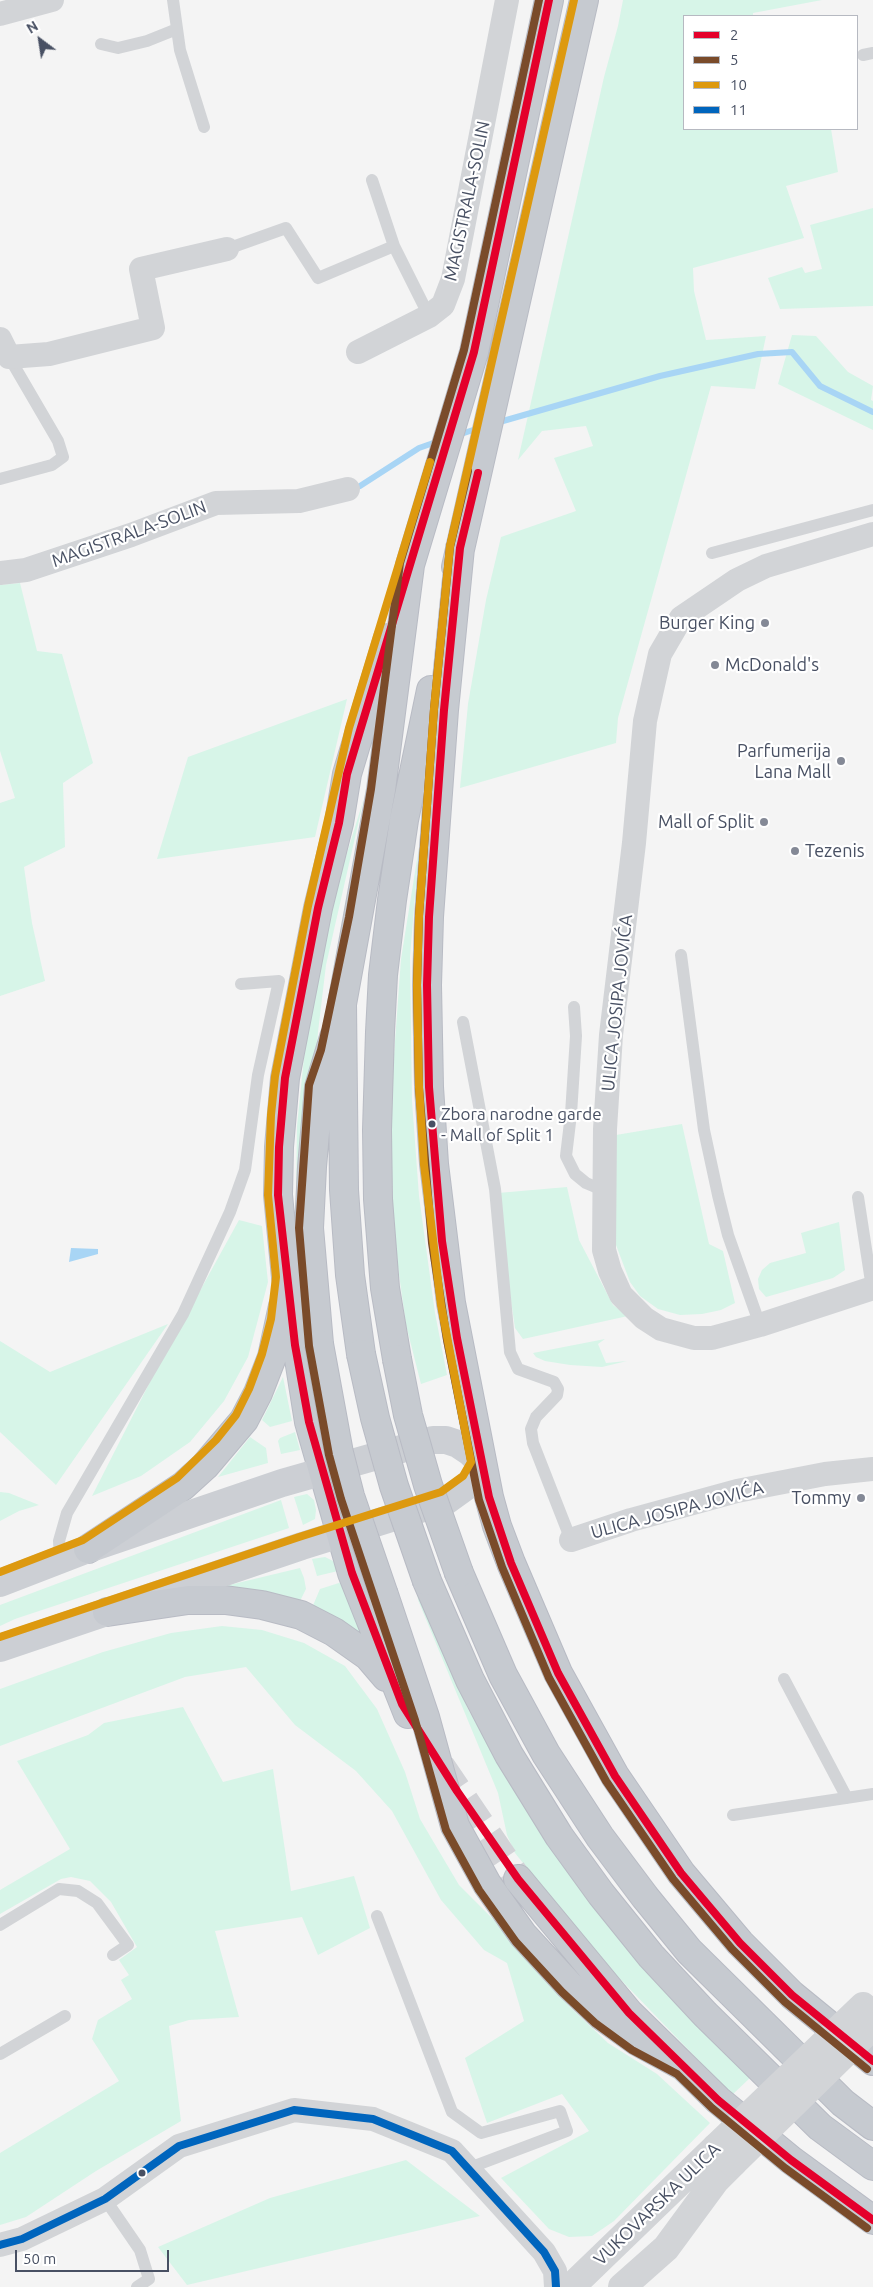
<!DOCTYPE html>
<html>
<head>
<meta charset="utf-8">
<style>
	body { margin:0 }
	#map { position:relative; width:873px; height:2287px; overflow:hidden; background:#f4f4f4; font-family:Ubuntu,sans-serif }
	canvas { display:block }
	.legend { position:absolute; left:683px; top:15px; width:175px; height:115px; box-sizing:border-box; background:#fff; border:1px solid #b6b9c1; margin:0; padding:6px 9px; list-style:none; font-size:15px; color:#485063 }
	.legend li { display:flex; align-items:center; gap:10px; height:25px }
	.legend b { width:25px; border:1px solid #b6b9c1 }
	.north { position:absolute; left:15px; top:15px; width:50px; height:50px; -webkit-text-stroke:4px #fff; paint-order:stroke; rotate:329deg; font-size:14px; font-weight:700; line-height:20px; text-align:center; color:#485063 }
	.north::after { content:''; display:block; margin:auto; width:18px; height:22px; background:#485063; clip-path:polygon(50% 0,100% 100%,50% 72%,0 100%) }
	.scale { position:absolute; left:15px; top:2250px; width:154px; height:22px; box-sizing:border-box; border:2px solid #485063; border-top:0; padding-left:6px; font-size:15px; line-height:18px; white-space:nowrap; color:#485063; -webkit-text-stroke:4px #fff; paint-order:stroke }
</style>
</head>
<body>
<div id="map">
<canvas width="873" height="2287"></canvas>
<ul class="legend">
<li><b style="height:6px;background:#e4002b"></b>2</li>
<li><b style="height:6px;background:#7a4b2a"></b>5</li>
<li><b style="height:6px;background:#dd990f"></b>10</li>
<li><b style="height:6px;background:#0065bd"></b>11</li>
</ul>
<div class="north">N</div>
<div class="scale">50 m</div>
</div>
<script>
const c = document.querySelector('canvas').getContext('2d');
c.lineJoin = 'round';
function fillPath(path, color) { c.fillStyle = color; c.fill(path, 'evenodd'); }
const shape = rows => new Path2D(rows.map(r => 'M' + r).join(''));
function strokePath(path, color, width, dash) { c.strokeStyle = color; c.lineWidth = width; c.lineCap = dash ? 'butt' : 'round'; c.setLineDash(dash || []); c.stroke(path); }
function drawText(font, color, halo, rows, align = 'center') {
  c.font = font + ' Ubuntu,sans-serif'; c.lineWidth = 4.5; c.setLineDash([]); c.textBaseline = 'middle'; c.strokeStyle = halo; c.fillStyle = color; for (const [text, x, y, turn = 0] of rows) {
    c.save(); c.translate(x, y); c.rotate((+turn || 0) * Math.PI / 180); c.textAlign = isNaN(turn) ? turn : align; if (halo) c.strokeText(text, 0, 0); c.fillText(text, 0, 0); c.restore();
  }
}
const green = shape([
	[623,0,822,0,753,13,753,16,684,16,684,129,831,129,838,172,786,186,804,238,693,268,694,291,706,340,766,336,755,389,711,386,618,718,616,743,460,788,468,704,486,600,501,537,576,511,554,458,593,446,586,426,542,431,518,460,604,77,618,26],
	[873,208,873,306,780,309,768,278,802,267,805,273,822,269,810,225],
	[792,335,816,336,848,372,873,386,871,400,873,401,873,430,778,384],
	[20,583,37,651,62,654,93,763,63,783,65,847,24,867,32,923,45,981,0,996,0,803,15,798,0,751,0,585],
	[347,699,315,837,157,859,188,757],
	[364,798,326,965,318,1032,311,1119,303,1275,296,1194,297,1126,305,1048,319,966,338,882],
	[419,847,410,957,412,1101,419,1196,435,1313,447,1375,421,1384,406,1325,398,1267,393,1212,390,1110,401,959],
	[682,1124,709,1244,723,1251,735,1303,721,1310,702,1314,680,1315,658,1309,640,1296,630,1282,616,1245,616,1135],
	[567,1187,579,1240,613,1305,628,1316,523,1339,515,1328,506,1267,498,1193],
	[239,1220,262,1226,268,1282,248,1357,224,1401,190,1442,141,1476,92,1496,153,1376],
	[839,1222,845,1270,833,1278,766,1297,759,1289,758,1279,762,1270,770,1263,806,1253,801,1233],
	[168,1324,56,1485,0,1432,0,1341,50,1372],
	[605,1339,598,1344,606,1363,627,1361,602,1367,570,1365,545,1361,536,1357,533,1353],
	[283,1377,292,1421,270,1427,262,1420],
	[295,1432,300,1450,281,1454,278,1441,280,1438],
	[250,1437,266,1448,268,1463,218,1477],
	[0,1492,9,1493,39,1505,19,1511,0,1521],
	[307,1494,314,1500,316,1510,315,1519,303,1525,294,1497],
	[281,1500,289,1528,15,1619,0,1626,0,1605],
	[325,1557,333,1561,338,1571,317,1576,312,1559],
	[300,1568,304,1578,306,1589,300,1601,225,1592,225,1586],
	[342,1582,362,1634,311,1610,320,1589],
	[417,1589,429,1621,468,1709,520,1801,581,1889,616,1935,672,2000,751,2077,732,2095,595,1953,515,1853,507,1835,498,1793,418,1600],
	[222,1626,262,1630,304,1643,345,1666,377,1709,405,1772,420,1819,459,1885,507,1933,532,1965,570,2007,608,2043,657,2074,710,2123,614,2221,592,2236,569,2237,549,2229,501,2178,589,2131,562,2094,487,2123,465,2058,524,2021,507,1963,484,1950,441,1900,392,1811,356,1771,295,1725,246,1667,185,1677,0,1746,0,1689,103,1652,171,1633],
	[183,1707,223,1782,273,1769,291,1891,354,1876,370,1928,318,1955,302,1917,215,1931,239,2017,189,2020,169,2026,181,2121,96,2171,26,2217,0,2225,0,2153,119,2081,92,2039,98,2020,132,1999,121,1980,129,1975,119,1960,137,1947,111,1902,90,1881,71,1877,61,1879,0,1914,0,1890,70,1849,17,1761,88,1735,104,1723],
	[406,2160,480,2216,187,2285,158,2247,270,2198]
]);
const water = shape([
	[71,1248,98,1249,98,1254,69,1262]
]);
const stream = shape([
	[496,423,660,376,758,354,792,352,820,386,873,412],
	[458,435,479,428],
	[360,486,419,448,439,441]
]);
const trunkTunnel = shape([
	[441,1766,518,1879]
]);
const service = shape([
	[173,0,180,50,204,127],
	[101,44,118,48,147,41,177,29],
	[863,55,873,53],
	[372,180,394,246],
	[227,249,286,228,318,278,394,246,429,316],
	[0,479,52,465,63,457,58,441,9,357],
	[712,553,873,510],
	[681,955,704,1130,718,1195,728,1235,760,1325],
	[574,1007,576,1036,571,1114,566,1156,575,1174,586,1183,605,1191],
	[463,1022,495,1189,510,1352,518,1369,554,1382,558,1389,557,1395,536,1417,531,1429,533,1443,571,1540],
	[858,1197,872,1288],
	[60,1560,59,1541,67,1513,183,1314,230,1212,245,1170,258,1075,279,981,241,984],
	[784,1679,847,1798],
	[733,1815,873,1794],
	[377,1916,452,2112,481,2133,560,2111,567,2131,469,2168],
	[0,1925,59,1889,78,1891,97,1903,128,1945,113,1955],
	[0,2054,65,2016],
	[105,2199,140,2250,149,2279,137,2287]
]);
const minor = shape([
	[0,14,52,0],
	[0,339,9,357,49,354,153,328,141,269,227,249],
	[358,352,429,316,443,305,453,279,507,0],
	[873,534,766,566,737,580,681,618,660,654,645,721,634,843,611,1035,605,1129,604,1250,610,1271,621,1295,644,1318,661,1329,694,1338,712,1338,760,1325,873,1288],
	[0,573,26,570,131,535,216,503,299,501,348,489],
	[571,1540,631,1520,737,1491,825,1474,873,1469],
	[0,2245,22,2239,105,2199,179,2146,294,2110,373,2119,452,2151,544,2252,555,2271,556,2287]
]);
const tertiary = shape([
	[571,2287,716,2147],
	[622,2287,666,2248,716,2180,733,2163]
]);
const primary = shape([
	[0,1583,88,1549,282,1483,433,1440,446,1440,458,1444,470,1452,482,1464,471,1483,446,1501,302,1546,0,1648]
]);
const trunk = shape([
	[460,548,444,710,429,917,427,985,429,1087,434,1164,451,1303,489,1497,497,1526,511,1563,558,1673,615,1776,681,1873,740,1943,792,1995,873,2061],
	[456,567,584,0],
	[388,638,347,774,339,823,318,908,285,1078,279,1147,278,1195,286,1277,309,1422,352,1573,408,1714],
	[319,1344,309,1228,312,1167,319,1087,334,1037],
	[361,1354,350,1275,344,1190,342,1004,381,790,410,565,474,352,549,0],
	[397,1359,385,1288,378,1199,377,1130,380,1032,383,975,392,900,404,820,431,690],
	[88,1549,183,1486,205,1466,244,1420,258,1393,272,1357,283,1306],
	[459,1573,503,1675,546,1754,600,1837,645,1897,689,1951,843,2103,873,2126],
	[427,1581,470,1680,509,1755,559,1836,601,1894,651,1956,705,2014,820,2127,873,2166],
	[384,1595,425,1717,455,1826,487,1884,523,1935,569,1985,602,2016,637,2041,683,2066],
	[107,1612,188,1600,225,1600,262,1605,301,1615,334,1632,368,1656,386,1677],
	[518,1879,629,2013,718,2100,791,2160,873,2220]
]);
const tertiaryBridge = shape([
	[716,2147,863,2006],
	[733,2163,873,2026]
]);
const trunkBridge = shape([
	[319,1344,339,1453,350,1496,384,1595],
	[361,1354,375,1418,394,1486,427,1581],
	[397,1359,408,1415,428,1485,459,1573]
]);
const bus1 = shape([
	[549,0,474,352,347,774,339,823,318,908,285,1078,279,1147,278,1195,295,1345,309,1422,352,1573,402,1704,457,1791,518,1879,629,2013,718,2100,791,2160,873,2220],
	[478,473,460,548,444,710,429,917,427,985,429,1087,442,1241,457,1338,489,1497,511,1563,558,1673,615,1776,681,1873,740,1943,792,1995,873,2061]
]);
const bus2 = shape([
	[539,0,464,350,400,563,371,789,349,917,321,1050,309,1085,299,1228,309,1346,329,1455,341,1499,415,1720,446,1830,479,1890,516,1942,562,1992,595,2023,632,2050,677,2074,712,2108,785,2168,867,2228],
	[468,471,450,547,434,709,419,916,417,985,419,1088,432,1243,447,1340,479,1500,502,1567,549,1678,606,1781,673,1879,732,1949,785,2002,867,2069]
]);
const bus3 = shape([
	[0,1572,83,1540,177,1478,216,1440,236,1415,249,1389,262,1354,271,1319,276,1277,268,1195,271,1115,275,1076,308,906,349,728,430,462],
	[0,1637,299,1537,441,1492,463,1476,471,1462,441,1305,424,1165,419,1087,417,985,419,916,434,709,450,546,574,0]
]);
const bus4 = shape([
	[0,2245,22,2239,105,2199,179,2146,294,2110,373,2119,452,2151,544,2252,555,2271,556,2287]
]);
const markers = [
	[765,623,5,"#848996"],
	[715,665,5,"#848996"],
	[841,761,5,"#848996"],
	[764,822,5,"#848996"],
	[795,851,5,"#848996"],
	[432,1124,4.5,"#485063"],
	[861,1498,5,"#848996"],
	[142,2173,4.5,"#485063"]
];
const busNames = [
	["Zbora narodne garde",441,1114],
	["- Mall of Split 1",441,1135]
];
const streetNames = [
	["MAGISTRALA-SOLIN",467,201,-78],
	["MAGISTRALA-SOLIN",129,534,-20],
	["ULICA JOSIPA JOVIĆA",617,1003,-84],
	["ULICA JOSIPA JOVIĆA",677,1510,-15],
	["VUKOVARSKA ULICA",657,2204,-44]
];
const poiNames = [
	["Burger King",755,623],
	["McDonald's",725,665,"left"],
	["Parfumerija",831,751],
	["Lana Mall",831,772],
	["Mall of Split",754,822],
	["Tezenis",805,851,"left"],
	["Tommy",851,1498]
];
fillPath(green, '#d7f5e8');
fillPath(water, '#a8d5f5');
strokePath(stream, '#a8d5f5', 6);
strokePath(trunkTunnel, '#d2d3d7', 28, [28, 14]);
strokePath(trunk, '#b8bbc4', 30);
strokePath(service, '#d2d4d7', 12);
strokePath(minor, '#d2d4d7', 24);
strokePath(tertiary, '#d2d4d7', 28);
strokePath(primary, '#cccfd4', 28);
strokePath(trunk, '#c6cad0', 28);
strokePath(trunkBridge, '#b8bbc4', 30, []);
strokePath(tertiaryBridge, '#d2d4d7', 28);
strokePath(trunkBridge, '#c6cad0', 28);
strokePath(bus1, '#e4002b', 8);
strokePath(bus2, '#7a4b2a', 8);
strokePath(bus3, '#dd990f', 8);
strokePath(bus4, '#0065bd', 8);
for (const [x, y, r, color] of markers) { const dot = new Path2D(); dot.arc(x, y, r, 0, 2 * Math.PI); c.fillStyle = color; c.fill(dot); strokePath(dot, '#fff', 2); }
drawText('17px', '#485063', '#fff', busNames, 'left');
drawText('18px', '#485063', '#fff', streetNames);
drawText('18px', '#485063', '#fff', poiNames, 'right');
</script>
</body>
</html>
